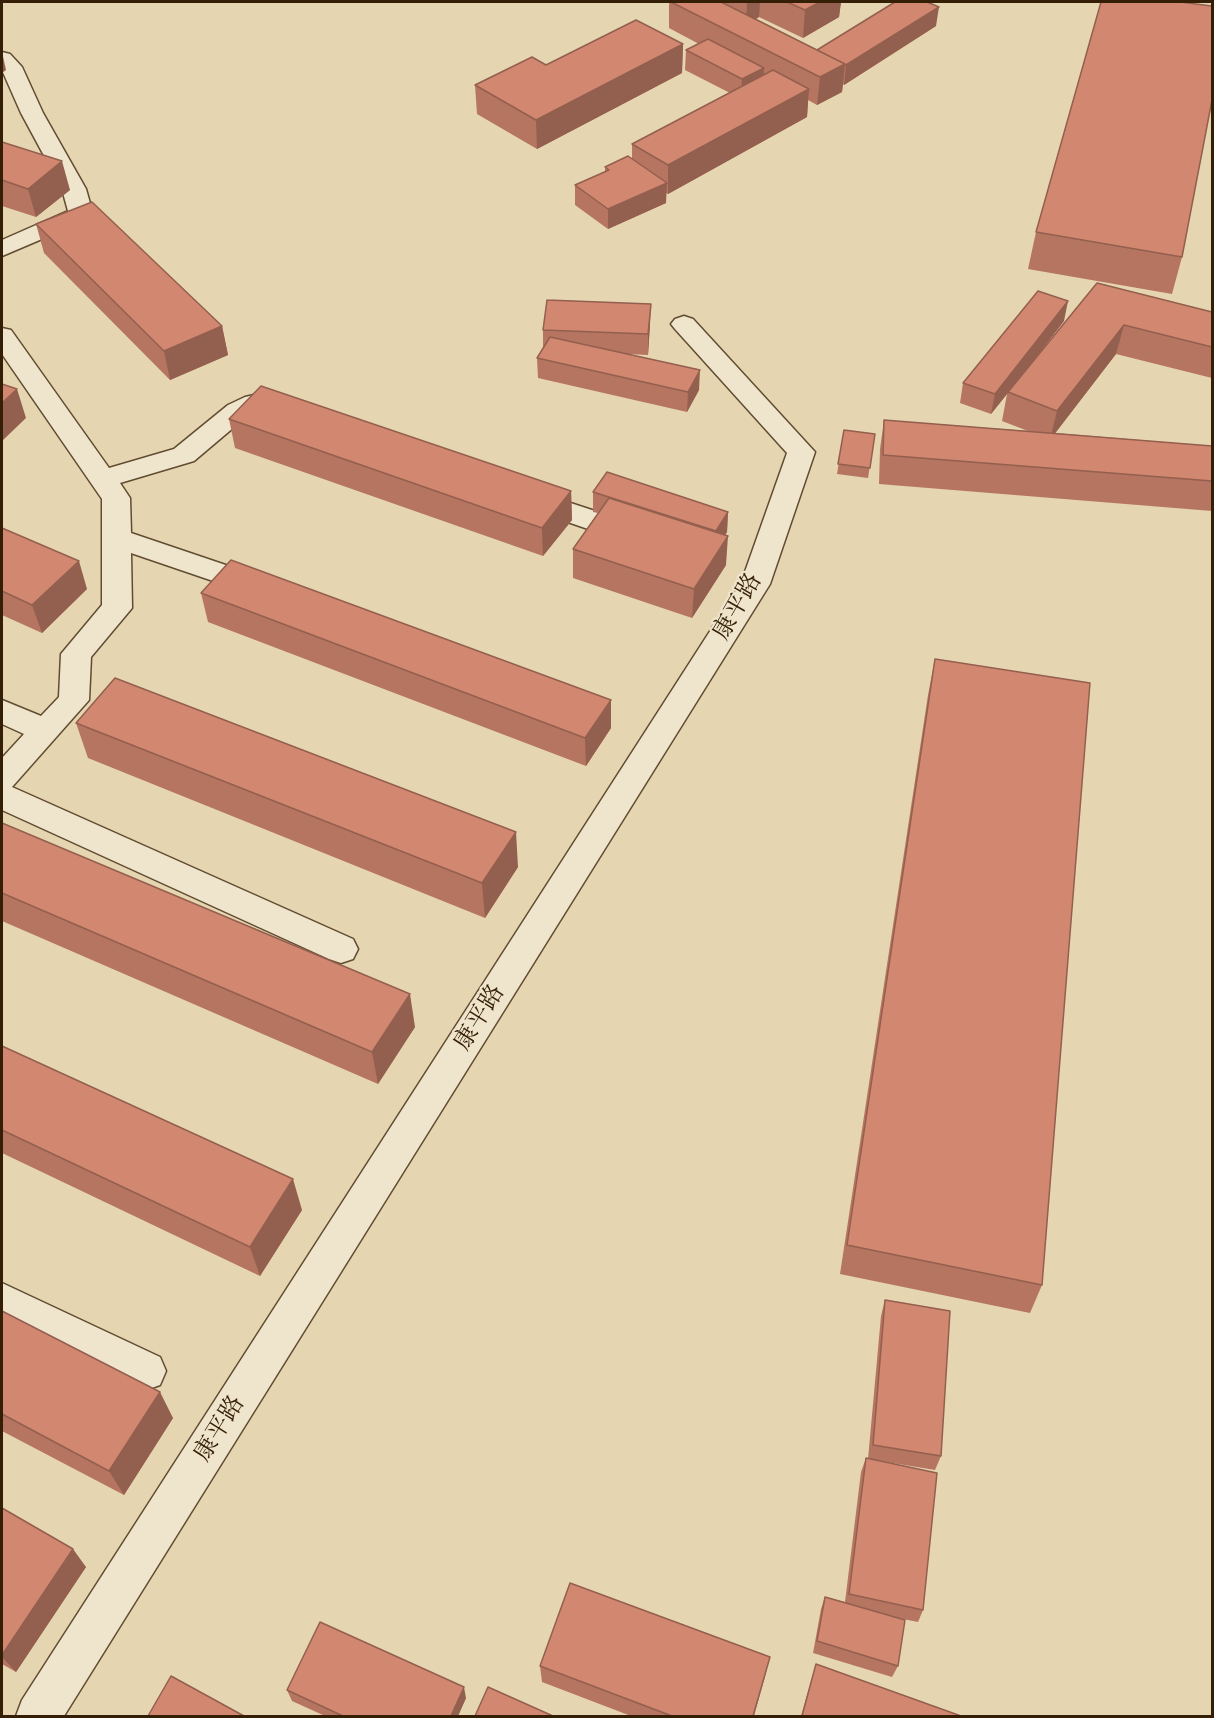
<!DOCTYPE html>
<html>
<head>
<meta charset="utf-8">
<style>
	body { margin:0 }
	#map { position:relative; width:1214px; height:1718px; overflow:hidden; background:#e6d5b1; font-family:"Gentium Book Plus",serif }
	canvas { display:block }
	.frame { position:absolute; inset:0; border:3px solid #341f06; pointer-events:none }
</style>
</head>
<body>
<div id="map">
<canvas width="1214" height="1718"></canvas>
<div class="frame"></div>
</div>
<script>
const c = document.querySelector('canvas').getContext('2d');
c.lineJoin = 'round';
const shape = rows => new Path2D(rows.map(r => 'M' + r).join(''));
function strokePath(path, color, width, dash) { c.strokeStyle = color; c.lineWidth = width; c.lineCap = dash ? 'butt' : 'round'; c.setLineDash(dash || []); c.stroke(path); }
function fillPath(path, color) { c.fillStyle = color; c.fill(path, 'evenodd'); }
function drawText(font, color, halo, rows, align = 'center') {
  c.font = font + ' "Gentium Book Plus","Noto Serif SC",serif'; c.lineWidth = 4.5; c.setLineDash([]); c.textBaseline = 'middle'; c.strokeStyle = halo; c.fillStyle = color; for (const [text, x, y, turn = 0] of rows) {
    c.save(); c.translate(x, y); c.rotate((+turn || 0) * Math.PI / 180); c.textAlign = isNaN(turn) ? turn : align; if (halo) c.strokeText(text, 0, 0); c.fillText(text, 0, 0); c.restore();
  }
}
const minor = shape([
	[2,52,10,54,22,67,43,113,86,189,93,214,89,219,2,256,2,240,68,211,62,189,21,113,2,70,2,52],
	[684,316,693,319,815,452,770,584,64,1716,16,1716,22,1700,741,583,787,453,675,329,671,324,675,319,684,316],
	[2,328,11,330,109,468,174,449,228,405,245,397,254,395,263,397,287,406,291,412,287,418,278,421,255,413,246,417,194,461,120,483,130,498,131,533,273,581,278,588,273,595,263,598,131,553,132,608,91,657,89,700,12,787,353,939,358,949,353,959,341,963,329,959,2,810,2,758,24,734,2,724,2,700,41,716,59,697,61,654,102,605,102,499,2,354,2,328],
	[528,489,601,513,605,520,601,527,591,530,518,505,514,498,518,491,528,489],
	[2,1283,160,1357,166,1371,160,1385,146,1390,132,1385,2,1321,2,1283]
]);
const wall = shape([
	[669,2,841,2,839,17,803,38,759,17,756,19,817,50,936,26,844,85,843,84,842,92,817,105,808,100,807,117,668,194,666,193,666,203,608,229,575,205,575,185,605,172,605,167,632,159,632,144,730,93,685,70,686,50,699,44,669,28],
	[683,44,682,73,537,149,477,114,475,85,546,65],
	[2,142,70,190,36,217,2,206],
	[36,224,222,326,228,355,170,380,44,253],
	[1036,232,1182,257,1172,294,1028,269],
	[1097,283,1212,312,1212,378,1116,354,1055,433,1212,446,1212,511,879,484,880,449,884,420,1028,431,1002,421,1007,394,991,414,960,403,963,383,1064,321,1033,361],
	[650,324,648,355,627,354,699,390,687,412,538,378,537,358,543,348,543,330],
	[229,419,571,491,572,520,543,556,235,448],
	[844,430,875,434,868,478,837,474],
	[593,492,728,512,727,532,725,535,726,565,692,618,573,578,573,549,598,513,593,512],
	[2,528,87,589,42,633,2,615],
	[201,593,611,728,586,766,208,622],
	[935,659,1042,1285,1030,1313,840,1274,928,695],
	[76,723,518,867,485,918,88,758],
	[2,823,415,1027,378,1084,2,921],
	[2,1046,302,1210,260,1276,2,1153],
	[885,1300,941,1456,935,1470,868,1459,881,1316],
	[2,1311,173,1418,124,1495,2,1431],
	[866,1458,923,1610,918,1622,898,1618,898,1666,892,1677,813,1653,821,1609,825,1597,845,1602,861,1472],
	[2,1508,86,1567,16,1672,2,1664],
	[816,1664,961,1716,801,1716],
	[540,1666,766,1673,754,1716,631,1716,542,1682],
	[287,1690,466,1698,458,1716,325,1716,292,1701]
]);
const shadedWall = shape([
	[747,2,760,2,759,17,746,25],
	[820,2,841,2,839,17,803,38,805,10],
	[939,7,936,26,844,85,846,65],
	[683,44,682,73,537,149,536,120],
	[2,52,6,70,2,73],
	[845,64,842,92,817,105,820,77],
	[764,68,763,87,741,99,742,79],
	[809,89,807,117,668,194,668,165],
	[62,161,70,190,36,217,28,189],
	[667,183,666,203,608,229,608,209],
	[1068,301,1064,321,1009,392,1008,392,1007,394,991,414,995,394],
	[651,304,650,324,648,355,648,334],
	[1124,325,1116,354,1050,440,1057,411],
	[222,326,228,355,170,380,164,351],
	[700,370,699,390,687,412,688,392],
	[17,389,26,418,2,441,2,403],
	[571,491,572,520,543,556,542,528],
	[728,512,727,532,715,551,716,531],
	[728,536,726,565,692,618,694,589],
	[79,561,87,589,42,633,32,605],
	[611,700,611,728,586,766,585,738],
	[516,832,518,867,485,918,482,883],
	[410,994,415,1027,378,1084,372,1052],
	[293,1179,302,1210,260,1276,250,1247],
	[160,1392,173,1418,124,1495,109,1471],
	[73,1549,86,1567,16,1672,2,1657,2,1655],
	[464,1687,466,1698,458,1716,451,1716]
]);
const building = shape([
	[671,2,721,2,845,64,820,77,671,2],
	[787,2,820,2,805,10,787,2],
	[895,2,927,2,939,7,846,65,845,64,817,50,895,2],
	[1101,2,1180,2,1212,6,1212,100,1182,257,1036,232,1101,2],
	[636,20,683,44,536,120,475,85,532,57,546,65,636,20],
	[708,39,764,68,742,79,686,50,708,39],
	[773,70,809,89,668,165,632,144,773,70],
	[2,142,62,161,28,189,2,180,2,142],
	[628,156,667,183,608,209,575,185,609,170,605,167,628,156],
	[92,202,222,326,164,351,36,224,92,202],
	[1097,283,1212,312,1212,347,1124,325,1057,411,1008,392,1097,283],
	[1038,291,1068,301,995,394,963,383,1038,291],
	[547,300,651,304,648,334,543,330,547,300],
	[550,337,700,370,688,392,537,358,550,337],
	[2,384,17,389,2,403,2,384],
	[261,386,571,491,542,528,229,419,261,386],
	[884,420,1212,446,1212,481,883,455,884,420],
	[844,430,875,434,870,468,838,464,844,430],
	[607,472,728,512,716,531,593,492,607,472],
	[609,498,728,536,694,589,573,549,609,498],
	[2,528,79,561,32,605,2,591,2,528],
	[231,560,611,700,585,738,201,593,231,560],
	[935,659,1090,683,1042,1285,847,1245,935,659],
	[115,678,516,832,482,883,76,723,115,678],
	[2,823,410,994,372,1052,2,893,2,823],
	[2,1046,293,1179,250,1247,2,1130,2,1046],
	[885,1300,950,1311,941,1456,873,1445,885,1300],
	[2,1311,160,1392,109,1471,2,1414,2,1311],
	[866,1458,937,1473,923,1610,849,1594,866,1458],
	[2,1508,73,1549,2,1655,2,1508],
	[570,1583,770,1657,753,1716,672,1716,540,1666,570,1583],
	[825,1597,905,1620,898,1666,817,1641,825,1597],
	[320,1622,464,1687,451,1716,343,1716,287,1690,320,1622],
	[816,1664,961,1716,802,1716,816,1664],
	[171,1676,244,1716,148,1716,171,1676],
	[488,1687,553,1716,475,1716,488,1687]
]);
const streetNames = [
	["康平路",738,607,-60],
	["康平路",480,1018,-58],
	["康平路",220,1429,-58]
];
strokePath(minor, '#604c31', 3);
fillPath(minor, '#efe4cc');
fillPath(wall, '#b57560');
fillPath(shadedWall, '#935f4e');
fillPath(building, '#d28870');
strokePath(building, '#935f4e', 1.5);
drawText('24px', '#341f06', '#efe4cc', streetNames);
</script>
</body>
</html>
